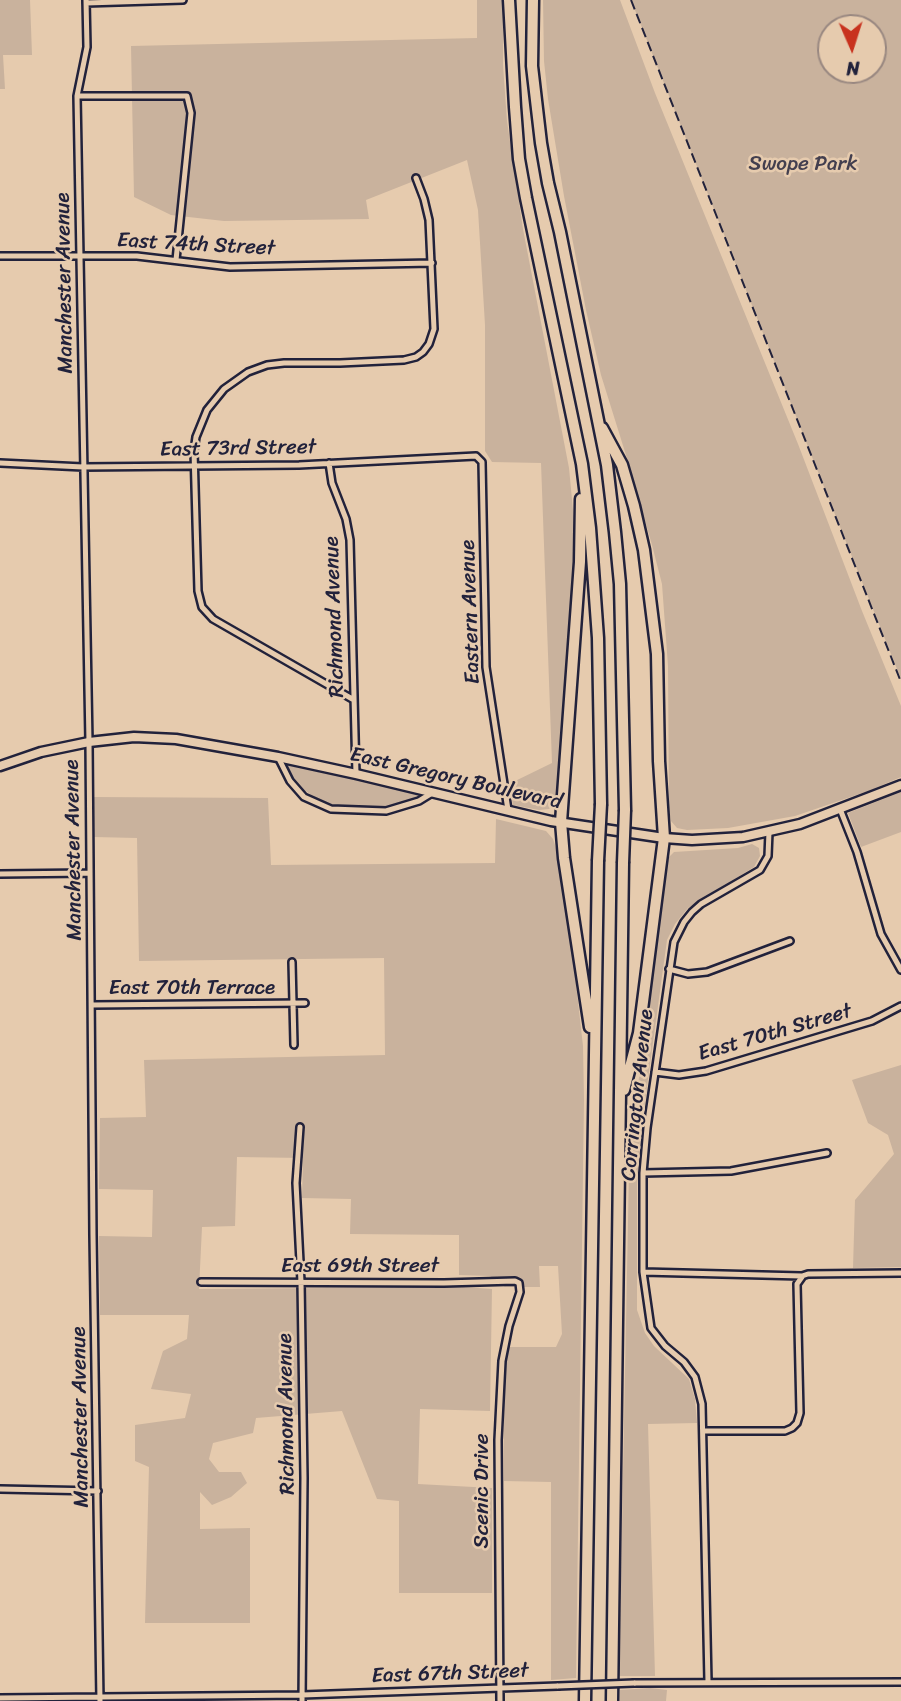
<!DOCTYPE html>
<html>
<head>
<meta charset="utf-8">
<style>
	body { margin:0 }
	#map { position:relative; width:901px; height:1701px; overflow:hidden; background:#e6cbae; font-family:Sriracha,sans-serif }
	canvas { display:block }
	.north { position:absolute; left:817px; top:14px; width:70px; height:70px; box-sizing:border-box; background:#e6cbae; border:2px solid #988780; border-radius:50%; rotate:177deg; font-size:19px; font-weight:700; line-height:28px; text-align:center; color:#22223b }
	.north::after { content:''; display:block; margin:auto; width:24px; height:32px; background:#c8321e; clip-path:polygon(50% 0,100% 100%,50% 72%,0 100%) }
</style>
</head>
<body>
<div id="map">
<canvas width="901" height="1701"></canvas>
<div class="north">N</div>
</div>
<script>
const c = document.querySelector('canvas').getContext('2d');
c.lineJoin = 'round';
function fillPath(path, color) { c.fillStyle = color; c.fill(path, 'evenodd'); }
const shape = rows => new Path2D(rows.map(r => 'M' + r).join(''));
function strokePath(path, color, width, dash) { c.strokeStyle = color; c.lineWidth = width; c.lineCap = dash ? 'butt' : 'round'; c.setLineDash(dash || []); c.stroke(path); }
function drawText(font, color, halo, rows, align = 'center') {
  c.font = font + ' Sriracha,sans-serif'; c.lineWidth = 5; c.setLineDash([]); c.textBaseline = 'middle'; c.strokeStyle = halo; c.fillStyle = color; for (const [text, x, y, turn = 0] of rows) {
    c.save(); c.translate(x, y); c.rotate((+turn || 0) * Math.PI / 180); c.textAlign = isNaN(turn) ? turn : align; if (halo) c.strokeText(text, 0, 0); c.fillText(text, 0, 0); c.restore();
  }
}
const green = shape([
	[0,0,30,0,32,55,3,55,5,89,0,89],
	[477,0,503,0,503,65,507,121,523,229,569,468,573,510,575,576,557,801,549,809,539,810,513,805,509,784,552,763,541,463,492,462,485,451,485,325,478,210,467,160,366,200,369,219,224,221,171,215,134,197,131,46,477,38],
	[543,0,620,0,655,93,798,444,862,611,901,706,901,777,871,790,795,816,728,828,687,830,677,828,671,821,669,810,668,666,662,584,652,545,630,468,601,375,586,310,564,196,548,99,544,61],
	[631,0,901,0,901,679,818,472],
	[873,28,873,70,831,70,831,28],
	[290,763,417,792,420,796,396,806,380,808,352,807,331,804,314,797,300,787,290,775,287,766],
	[901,792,901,832,861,847,848,813],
	[93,797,268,798,271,865,495,863,496,819,546,831,553,839,557,851,574,966,583,1046,584,1100,576,1678,551,1680,551,1482,504,1481,503,1347,556,1347,562,1334,558,1266,539,1266,540,1287,505,1287,490,1276,459,1275,459,1235,350,1234,351,1199,302,1198,303,1158,237,1157,235,1226,202,1227,199,1289,463,1287,492,1289,490,1411,420,1409,418,1484,492,1488,492,1593,399,1593,399,1501,377,1499,342,1411,256,1418,253,1433,213,1443,209,1459,219,1472,241,1472,247,1483,231,1497,212,1505,200,1492,200,1529,250,1528,250,1623,145,1623,149,1467,135,1461,135,1425,185,1418,191,1394,151,1389,163,1351,187,1339,189,1315,100,1315,99,1236,152,1237,153,1190,99,1189,100,1118,146,1117,144,1060,385,1055,384,958,139,961,137,838,94,837],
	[752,844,759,848,760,856,754,867,688,908,675,924,667,940,640,1138,637,1186,637,1310,645,1333,654,1346,689,1379,695,1399,697,1423,648,1424,655,1676,619,1676,629,1171,636,1101,665,872,669,857,674,852,738,848],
	[901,1065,901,1267,853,1268,855,1200,894,1154,888,1135,868,1123,852,1080],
	[650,1688,667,1690,666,1701,620,1701,620,1690]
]);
const street = shape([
	[86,0,87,47,77,96,89,742,93,1235,100,1701],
	[86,3,183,0],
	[77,96,187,96,191,113,176,260],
	[0,256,137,256,230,267,432,263],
	[0,463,83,467,299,465,476,456,482,462,486,667,508,810],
	[329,463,332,483,346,519,350,540,356,774],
	[354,700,213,619,202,607,198,591,194,451,196,437,207,410,224,389,248,372,267,365,284,363,340,363,404,360,416,357,423,352,429,344,434,329,429,220,424,199,416,178],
	[278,757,290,781,304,797,331,809,386,811,419,801,432,793],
	[840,809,857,852,881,934,901,970],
	[0,874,90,873],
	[292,962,294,1045],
	[669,969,688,974,707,972,790,941],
	[92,1005,305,1003],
	[655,1072,679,1075,706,1071,872,1021,901,1006],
	[300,1127,296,1183,301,1282,304,1478,302,1701],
	[643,1173,731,1171,827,1153],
	[643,1272,802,1276,808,1274,901,1273],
	[201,1282,444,1283,515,1281,519,1283,520,1292,509,1326,502,1361,498,1440,500,1701],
	[703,1431,785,1431,792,1428,797,1423,800,1413,797,1284,802,1277],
	[0,1489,98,1491],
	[708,1682,702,1404,695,1377,684,1362,665,1346,651,1328,643,1272,643,1173,647,1128,674,942,684,922,692,912,701,904,760,870,768,856,769,832],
	[634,1683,901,1682],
	[0,1698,302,1695,558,1686]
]);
const secondary = shape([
	[0,766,41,752,89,742,134,737,176,739,278,757,356,774,551,821,664,838,692,840,743,837,800,824,901,785]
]);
const highway = shape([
	[509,0,515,107,519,159,526,198,582,464,590,528,598,638,601,804],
	[533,0,532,66,541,143,548,183,560,232,607,465,615,532,620,584,625,810],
	[602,428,622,465,634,506,644,550,657,654,659,761,664,838,639,1033,624,1090],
	[581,499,580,562,561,822,564,858,590,1027],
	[585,1701,598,861],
	[612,1701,623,863]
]);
const rail = shape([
	[631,0,901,682]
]);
const streetBridge = shape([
	[558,1686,634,1683]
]);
const highwayBridge = shape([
	[598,861,601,804],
	[623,863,625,810]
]);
const parkNames = [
	["Swope Park",803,165]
];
const streetNames = [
	["East 74th Street",196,245,3],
	["Manchester Avenue",65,283,-91],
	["East 73rd Street",238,449,-1],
	["Eastern Avenue",471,612,-92],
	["Richmond Avenue",335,617,-92],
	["East Gregory Boulevard",456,779,13],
	["Manchester Avenue",74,850,-91],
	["East 70th Terrace",192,989],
	["East 70th Street",775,1033,-16],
	["Corrington Avenue",638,1095,-84],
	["East 69th Street",360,1267],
	["Richmond Avenue",287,1414,-91],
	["Manchester Avenue",81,1417,-91],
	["Scenic Drive",483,1491,-90],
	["East 67th Street",450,1674,-2]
];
fillPath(green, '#c9b29d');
strokePath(street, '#22223b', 10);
strokePath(secondary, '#22223b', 13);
strokePath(highway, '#22223b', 15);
strokePath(street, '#e6cbae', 5);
strokePath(secondary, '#e6cbae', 8);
strokePath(highway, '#e6cbae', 10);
strokePath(rail, '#22223b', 2, [10, 5]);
strokePath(streetBridge, '#22223b', 10, []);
strokePath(highwayBridge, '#22223b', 15, []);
strokePath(streetBridge, '#e6cbae', 5);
strokePath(highwayBridge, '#e6cbae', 10);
drawText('21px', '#433f4f', '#e6cbae', parkNames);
drawText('21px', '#22223b', '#e6cbae', streetNames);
</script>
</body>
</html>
